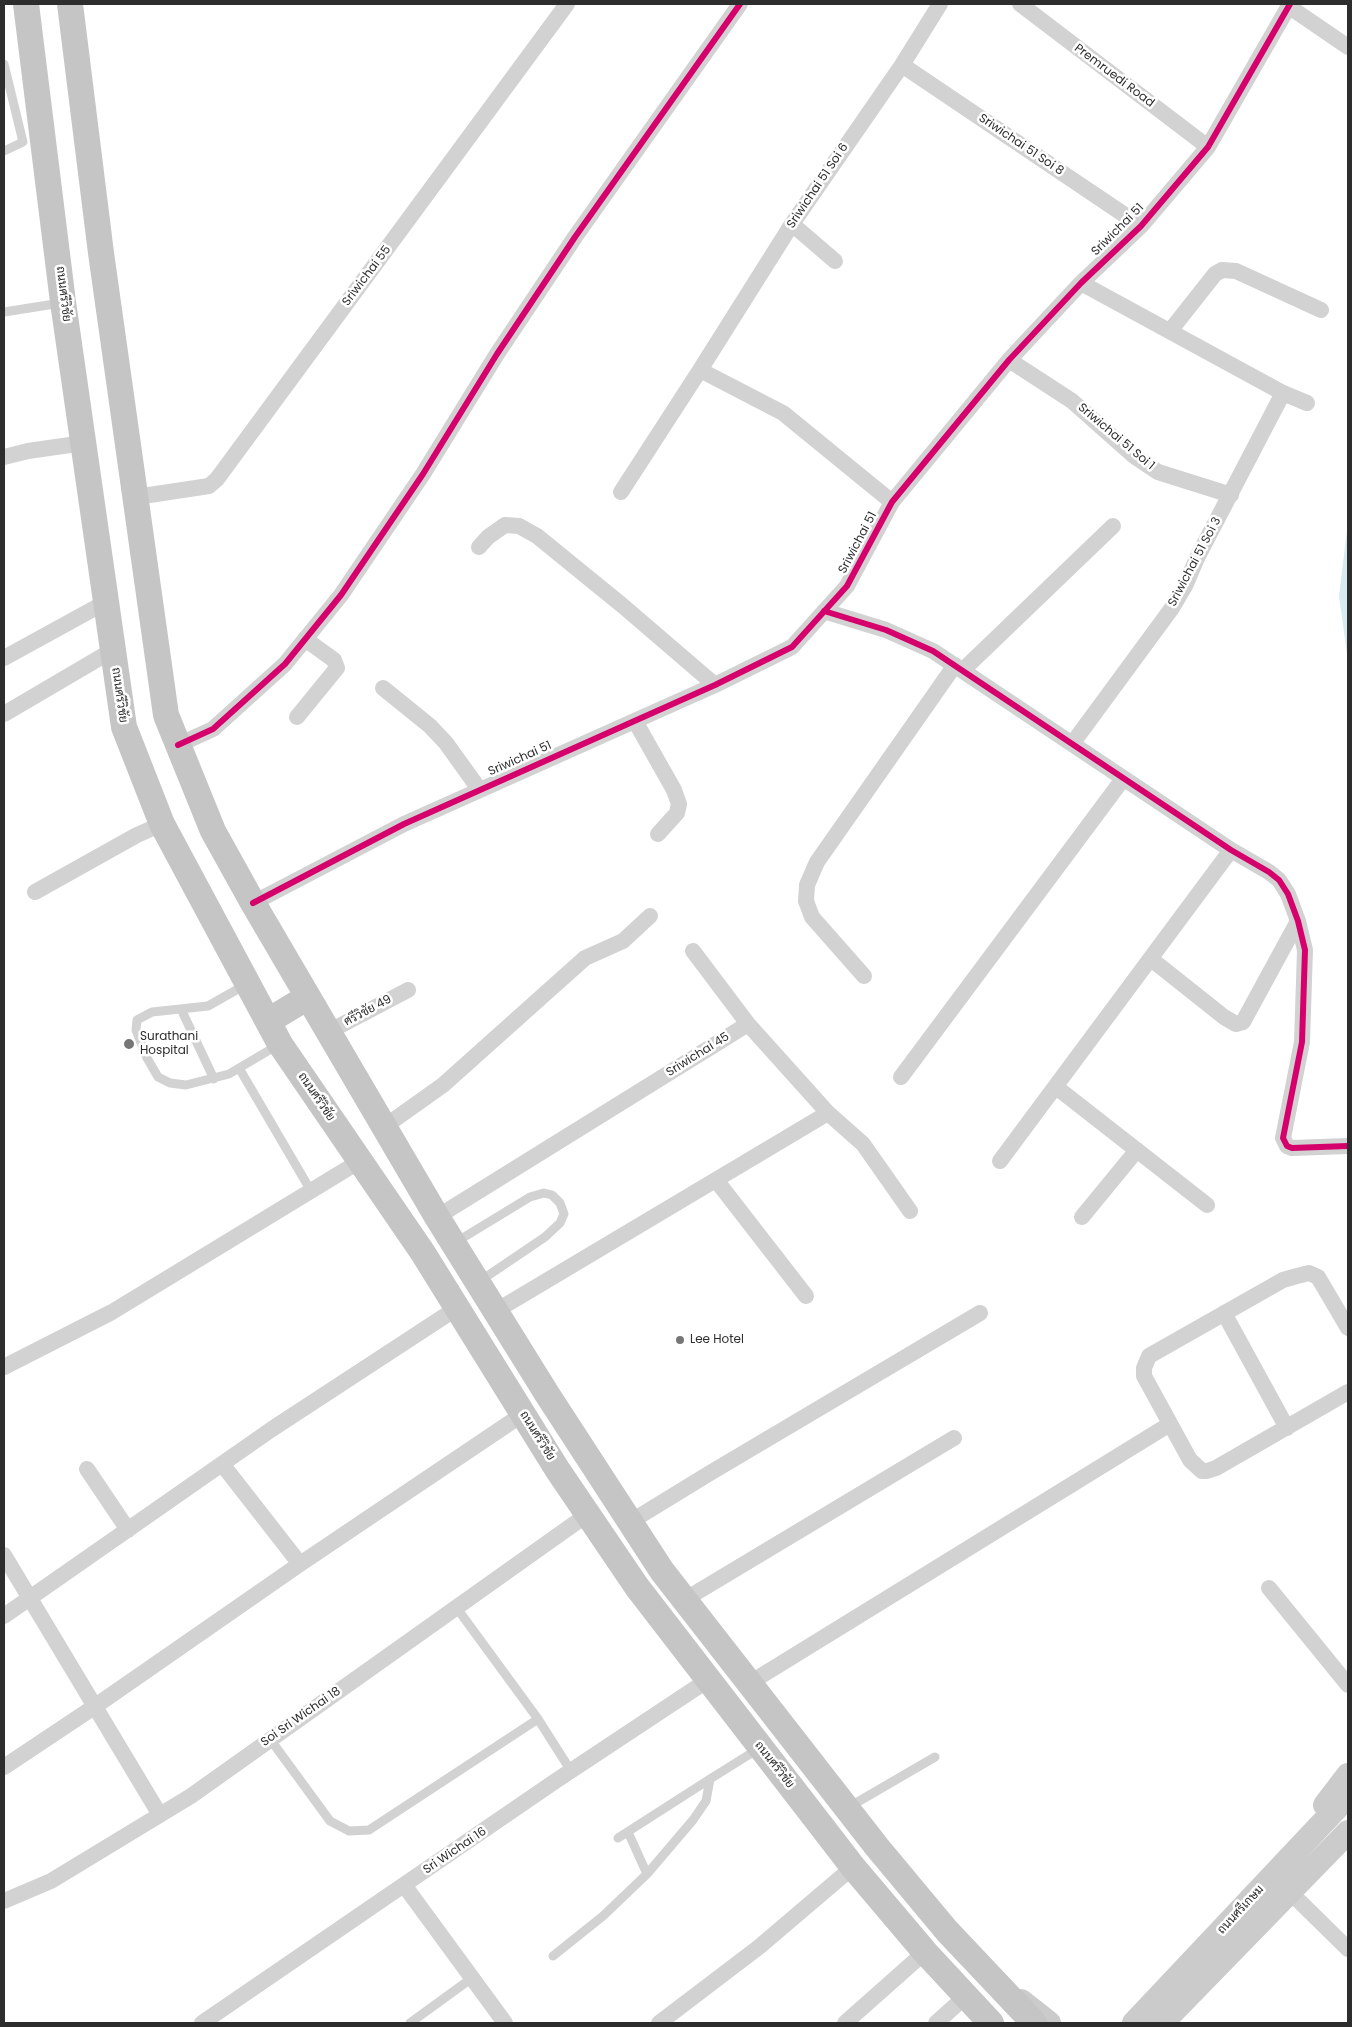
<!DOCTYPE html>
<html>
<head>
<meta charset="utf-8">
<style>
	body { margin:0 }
	#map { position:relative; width:1352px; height:2027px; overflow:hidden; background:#fff; font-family:Poppins,sans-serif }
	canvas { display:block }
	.frame { position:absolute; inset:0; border:5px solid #2d2d2d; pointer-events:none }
</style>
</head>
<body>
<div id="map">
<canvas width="1352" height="2027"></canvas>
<div class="frame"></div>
</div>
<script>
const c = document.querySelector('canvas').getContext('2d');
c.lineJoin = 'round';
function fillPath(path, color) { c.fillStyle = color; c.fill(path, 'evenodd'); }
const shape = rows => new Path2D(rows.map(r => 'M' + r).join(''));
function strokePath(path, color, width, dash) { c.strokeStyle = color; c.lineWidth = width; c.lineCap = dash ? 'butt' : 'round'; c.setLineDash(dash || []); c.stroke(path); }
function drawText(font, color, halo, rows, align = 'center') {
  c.font = font + ' Poppins,Sarabun,sans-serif'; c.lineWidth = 5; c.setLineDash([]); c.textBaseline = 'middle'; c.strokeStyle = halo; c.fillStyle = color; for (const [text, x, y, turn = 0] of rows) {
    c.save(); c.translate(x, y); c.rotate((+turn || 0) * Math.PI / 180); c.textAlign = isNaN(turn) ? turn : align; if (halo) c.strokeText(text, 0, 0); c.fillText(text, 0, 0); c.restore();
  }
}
const water = shape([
	[1348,522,1348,661,1339,596]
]);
const lane = shape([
	[4,64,23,142,4,151],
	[4,312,61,303],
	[245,985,208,1006,152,1012,137,1020,136,1030,147,1058,158,1077,170,1083,186,1085,229,1074,278,1045],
	[181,1009,214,1079],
	[239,1068,311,1191],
	[456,1242,530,1197,544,1193,552,1195,560,1203,564,1214,560,1223,545,1237,480,1281],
	[456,1607,538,1719,571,1771],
	[270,1739,330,1821,349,1831,369,1830,538,1719],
	[849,1807,935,1757],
	[628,1832,647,1874],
	[618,1838,710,1779],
	[553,1956,603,1916,647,1874,693,1820,706,1801,710,1779,758,1749],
	[410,2023,472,1978]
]);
const street = shape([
	[1020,4,1208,147],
	[1288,6,1348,47],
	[902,65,1141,226],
	[792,224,835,261],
	[1081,283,1283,393,1307,403],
	[1170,331,1215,274,1222,270,1236,271,1321,310],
	[1009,360,1072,401,1134,456,1158,472,1231,495],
	[4,457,28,451,84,443],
	[621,492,700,370],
	[136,497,209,486,217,479,567,4],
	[892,502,783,413,700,370,792,224,902,65,940,4],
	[479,547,488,537,505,525,519,526,537,536,623,606,715,685],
	[824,611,886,630,933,651,1231,850,1269,872,1279,880,1288,894,1298,921,1305,950,1302,1042,1283,1138,1287,1146,1292,1148,1348,1146],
	[4,658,106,602],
	[963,670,1113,526],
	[383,688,430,726,446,743,479,789],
	[4,714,113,650],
	[297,717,337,668,334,660,305,639],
	[635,721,674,790,679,804,677,813,658,834],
	[1072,744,1172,608,1185,586,1197,558,1283,393],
	[178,745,213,729,285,664,341,595,423,474,497,354,575,237,740,4],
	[35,892,137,835,162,824],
	[253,903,404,824,715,685,792,647,847,586,892,502,1009,360,1081,283,1141,226,1208,147,1290,4],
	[693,951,748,1024],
	[1151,959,1224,1017,1236,1024,1243,1022,1298,921],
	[864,976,812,917,806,901,807,885,817,862,955,665],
	[328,1032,408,990],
	[901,1077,1123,779],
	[1056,1087,1207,1205],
	[384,1127,443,1085,585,958,623,941,650,916],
	[1000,1161,1231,850],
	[716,1180,806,1296],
	[437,1217,748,1024,828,1113,863,1144,910,1211],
	[1082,1217,1137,1150],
	[494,1312,828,1113],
	[1224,1313,1287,1428],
	[1348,1328,1318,1277,1309,1273,1297,1276,1283,1280,1163,1348,1149,1356,1144,1368,1144,1376,1190,1460,1202,1471,1207,1471,1216,1468,1348,1392],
	[4,1367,112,1312,360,1161],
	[222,1464,300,1564],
	[87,1469,128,1530],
	[630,1522,710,1473,980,1313],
	[4,1555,160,1815],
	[1269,1588,1348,1685],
	[684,1600,954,1438],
	[4,1616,272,1429,457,1308],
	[748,1684,1170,1424],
	[4,1767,94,1707,300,1564,523,1414],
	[404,1885,505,2023],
	[1290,1892,1348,1949],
	[4,1901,51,1881,191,1796,588,1514],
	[202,2023,557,1780,708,1680],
	[659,2023,759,1947,853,1867],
	[845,2023,925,1952],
	[936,2023,966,1996]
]);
const secondary = shape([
	[1325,1805,1348,1775],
	[1021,2001,1049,2023],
	[1134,2023,1348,1796],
	[1162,2023,1348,1832]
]);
const primary = shape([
	[26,4,63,302,124,727,162,824,280,1044,423,1253,557,1469,637,1587,853,1867,925,1952,991,2023],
	[70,4,101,253,166,715,213,831,253,903,437,1217,547,1394,662,1571,877,1847,947,1931,1034,2023],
	[268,1021,308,997]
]);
const cycleway = shape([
	[824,611,886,630,933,651,1231,850,1269,872,1279,880,1288,894,1298,921,1305,950,1302,1042,1283,1138,1287,1146,1292,1148,1348,1146],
	[178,745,213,729,285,664,341,595,423,474,497,354,575,237,740,4],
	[253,903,404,824,715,685,792,647,847,586,892,502,1009,360,1081,283,1141,226,1208,147,1290,4]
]);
const markers = [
	[129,1044,6,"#767676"],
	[680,1340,5,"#767676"]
];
const streetNames = [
	["Premruedi Road",1114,76,37],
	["Sriwichai 51 Soi 8",1021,145,34],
	["Sriwichai 51 Soi 6",818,186,-56],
	["Sriwichai 51",1118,230,-45],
	["Sriwichai 55",367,276,-53],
	["ถนนศรีวิชัย",63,294,83],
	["Sriwichai 51 Soi 1",1116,437,40],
	["Sriwichai 51",858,543,-62],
	["Sriwichai 51 Soi 3",1195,562,-62],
	["ถนนศรีวิชัย",119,695,82],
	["Sriwichai 51",520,759,-24],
	["ศรีวิชัย 49",368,1011,-28],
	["Sriwichai 45",698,1055,-32],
	["ถนนศรีวิชัย",316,1097,56],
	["ถนนศรีวิชัย",537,1436,58],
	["Soi Sri Wichai 18",301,1717,-35],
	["ถนนศรีวิชัย",774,1765,52],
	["Sri Wichai 16",455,1851,-34],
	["ถนนศรีเกษม",1241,1910,-47]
];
const poiNames = [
	["Surathani",140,1037],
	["Hospital",140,1051],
	["Lee Hotel",690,1340]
];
fillPath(water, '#d8ebf0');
strokePath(lane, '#d2d2d2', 9);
strokePath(street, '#d2d2d2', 16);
strokePath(secondary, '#cbcbcb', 24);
strokePath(primary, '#c5c5c5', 26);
strokePath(cycleway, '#d6006c', 6);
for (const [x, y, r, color] of markers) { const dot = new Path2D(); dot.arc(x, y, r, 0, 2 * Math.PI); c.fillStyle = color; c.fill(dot); strokePath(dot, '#fff', 2); }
drawText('12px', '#2d2d2d', '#fff', streetNames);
drawText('12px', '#2d2d2d', '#fff', poiNames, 'left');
</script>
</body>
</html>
